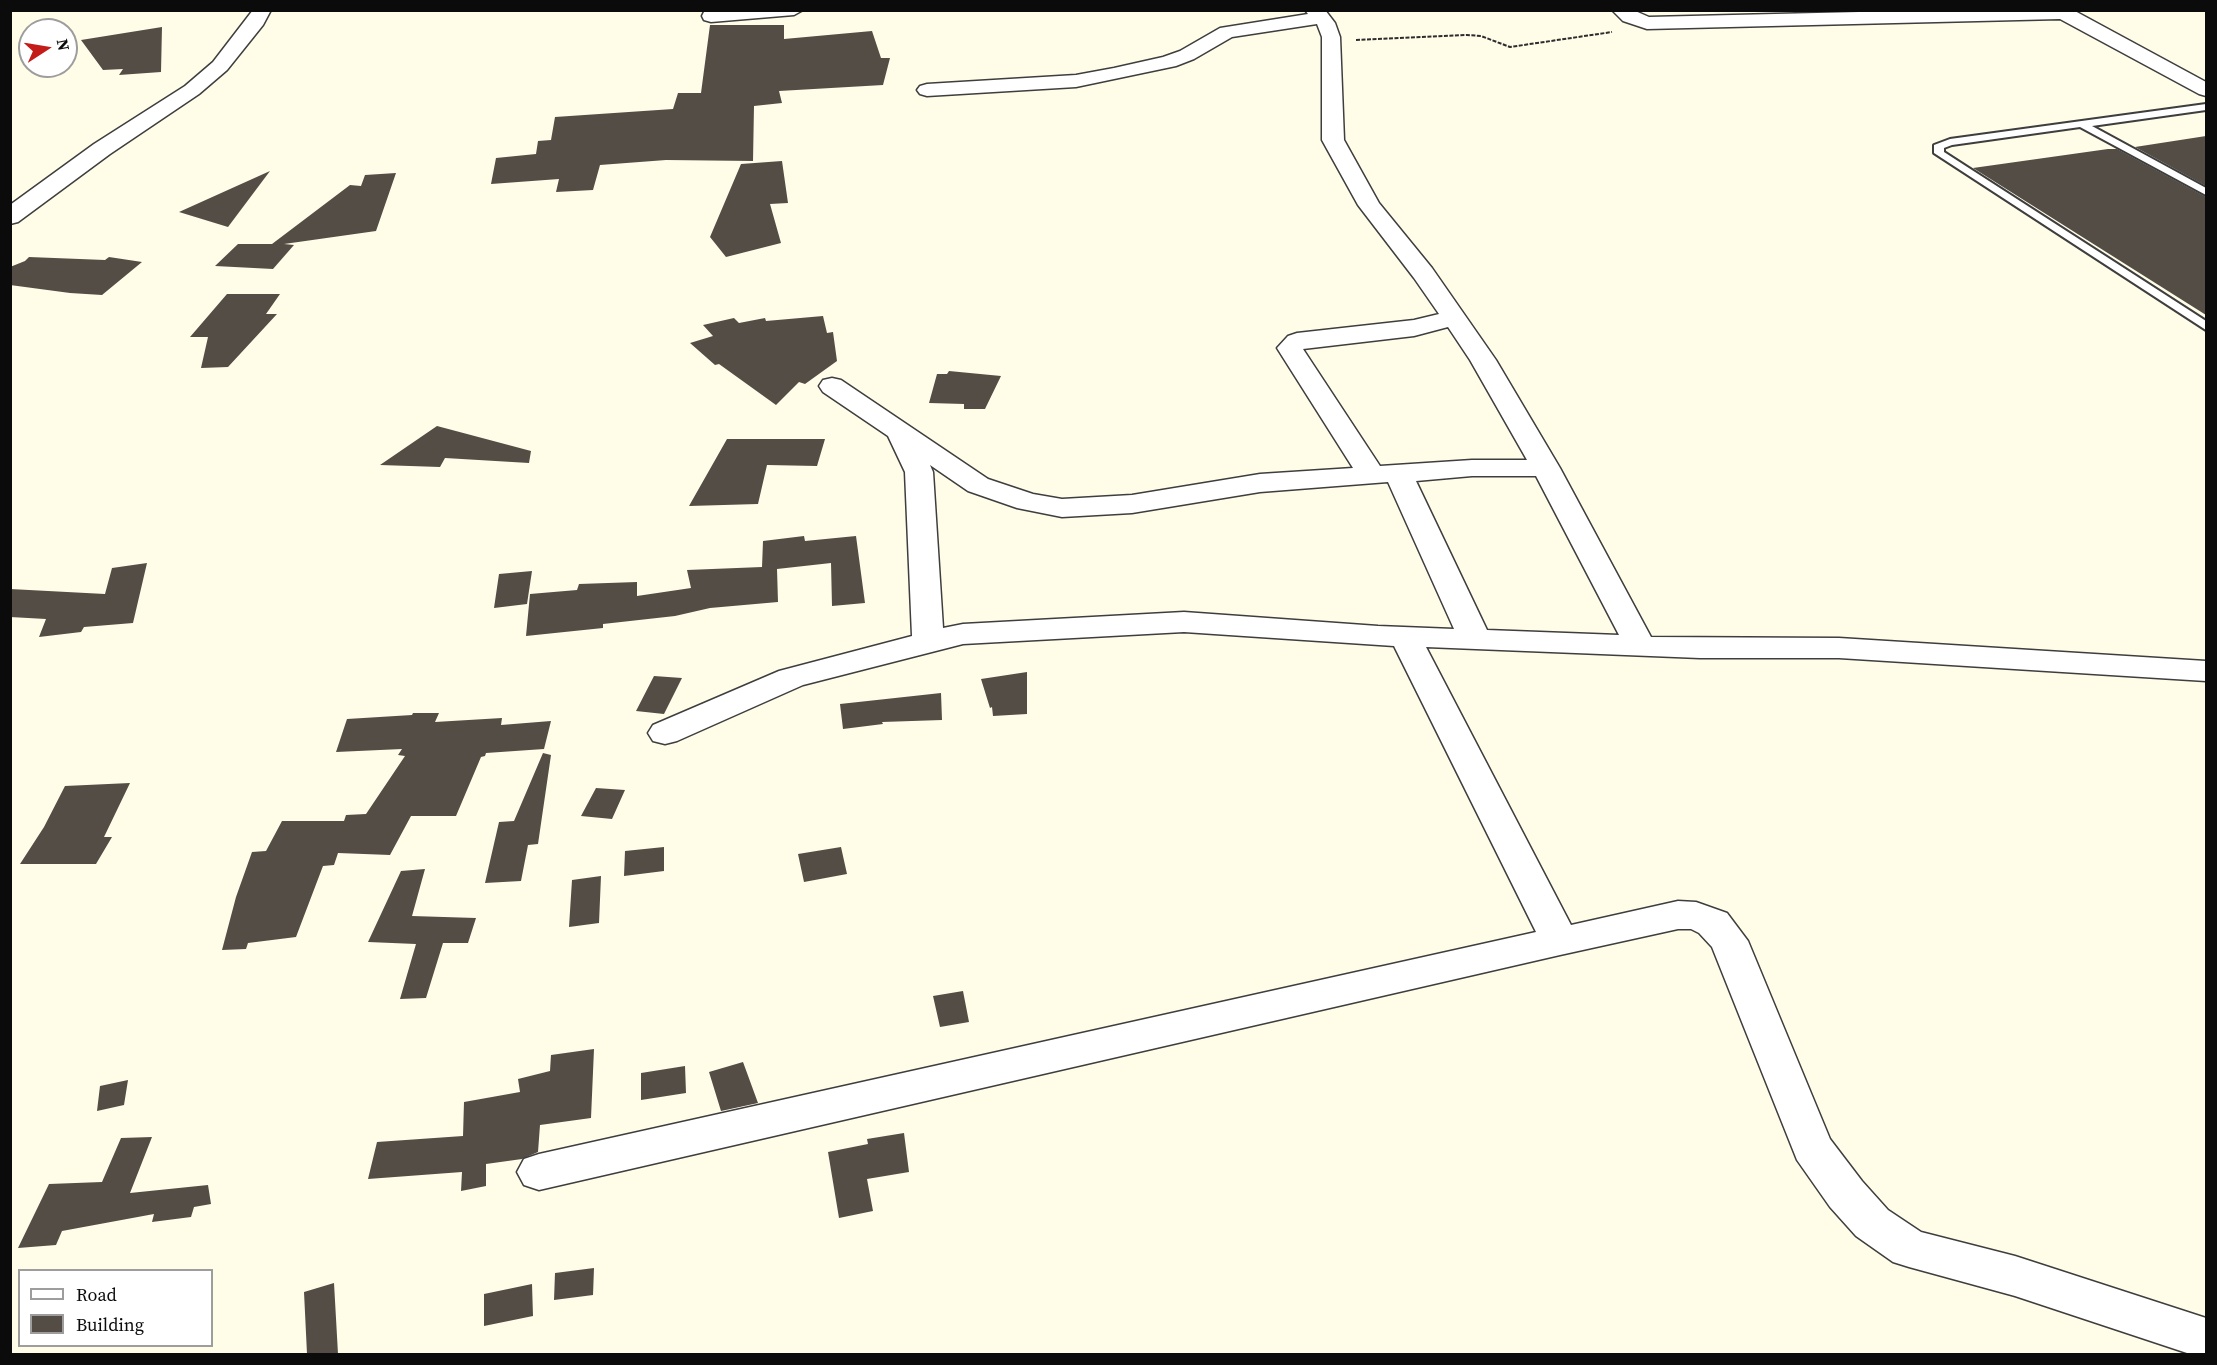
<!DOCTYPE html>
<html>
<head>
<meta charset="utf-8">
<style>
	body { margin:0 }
	#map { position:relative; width:2217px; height:1365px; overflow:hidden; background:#fffce8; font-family:"Source Serif 4",serif }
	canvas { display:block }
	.frame { position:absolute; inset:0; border:12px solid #0b0b0b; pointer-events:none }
	.legend { position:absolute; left:18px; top:1269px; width:195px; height:78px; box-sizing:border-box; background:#fff; border:2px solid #9d9d9d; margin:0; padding:8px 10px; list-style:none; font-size:18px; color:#0b0b0b }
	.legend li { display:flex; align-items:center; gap:12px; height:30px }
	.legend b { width:30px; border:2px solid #9d9d9d }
	.north { position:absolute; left:18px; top:18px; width:60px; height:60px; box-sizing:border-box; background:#fff; border:2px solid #9d9d9d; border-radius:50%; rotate:78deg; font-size:16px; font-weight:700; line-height:24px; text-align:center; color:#0b0b0b }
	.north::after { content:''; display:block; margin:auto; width:21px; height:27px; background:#c41d19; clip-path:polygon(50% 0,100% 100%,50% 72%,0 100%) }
</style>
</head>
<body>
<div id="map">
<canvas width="2217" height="1365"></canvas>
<div class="frame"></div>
<ul class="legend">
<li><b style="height:8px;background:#fff"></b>Road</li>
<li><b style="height:16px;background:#544d46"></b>Building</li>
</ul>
<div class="north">N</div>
</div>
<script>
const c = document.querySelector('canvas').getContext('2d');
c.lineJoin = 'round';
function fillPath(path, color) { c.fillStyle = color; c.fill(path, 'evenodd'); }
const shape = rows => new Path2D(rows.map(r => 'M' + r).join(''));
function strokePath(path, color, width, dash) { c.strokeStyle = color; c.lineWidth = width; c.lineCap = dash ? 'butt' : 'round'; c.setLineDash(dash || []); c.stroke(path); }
const building = shape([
	[710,25,784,25,784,39,872,31,881,58,890,58,883,85,779,91,782,103,754,106,753,161,666,160,600,165,593,190,556,192,559,179,491,184,496,158,536,154,538,141,551,140,555,117,673,109,678,93,701,93],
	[162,27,161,72,119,75,123,69,103,70,81,40],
	[2206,136,2206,186,2135,147],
	[2108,149,2117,149,2206,197,2206,315,1973,168],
	[782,161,788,203,770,204,781,243,726,257,710,237,741,164],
	[270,171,228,227,179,212],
	[396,173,376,231,284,244,294,245,273,269,215,266,238,244,272,244,350,185,361,186,365,175],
	[29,257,105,260,109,257,142,262,102,295,70,293,10,285,10,267,25,261],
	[227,294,280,294,266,314,277,314,228,367,201,368,208,337,190,337],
	[823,316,827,333,833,332,837,361,805,384,799,382,776,405,719,364,715,365,690,343,713,336,703,325,734,318,739,323,765,318,766,321],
	[949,371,1001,376,985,409,964,409,964,404,929,403,937,374,947,374],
	[437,426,531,451,529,463,445,458,440,467,380,465],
	[727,439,825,439,817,466,767,465,758,504,689,506],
	[804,536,805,541,856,536,865,603,832,606,831,563,777,569,778,602,710,608,675,616,603,624,603,628,526,636,530,594,577,590,579,584,637,582,637,596,691,588,687,570,762,567,763,541],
	[147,563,133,623,84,627,81,632,39,637,46,619,10,617,10,589,105,594,112,568],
	[532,571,527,604,494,608,499,574],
	[1027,672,1027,714,993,716,992,707,990,708,981,679],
	[654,676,682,678,664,714,636,711],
	[941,693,942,720,882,722,883,724,843,729,840,704],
	[413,713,439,713,435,722,502,718,501,725,551,721,544,749,486,753,485,756,481,757,456,816,411,816,390,855,338,853,334,865,323,866,296,937,248,943,246,949,222,950,236,897,252,852,266,851,282,821,344,821,346,815,366,814,405,756,398,755,402,749,336,752,347,719,412,715],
	[543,753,551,755,538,844,528,845,521,881,485,883,499,822,514,821],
	[130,783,104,837,112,837,96,864,20,864,44,827,65,786],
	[596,788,625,790,612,819,581,816],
	[664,847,664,871,624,876,625,851],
	[841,847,847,874,804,882,798,854],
	[425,869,412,916,476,918,468,943,443,943,426,998,400,999,416,944,368,942,401,871],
	[601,876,599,923,569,927,572,880],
	[963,991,969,1022,940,1027,933,996],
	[594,1049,591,1118,540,1125,538,1152,522,1159,486,1164,486,1186,461,1191,462,1172,368,1179,377,1142,463,1136,464,1102,520,1092,518,1079,550,1071,551,1055],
	[743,1062,758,1103,721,1111,709,1072],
	[685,1066,686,1093,641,1100,641,1073],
	[128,1080,124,1105,97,1111,100,1086],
	[904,1133,909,1172,867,1179,873,1211,839,1218,828,1152,868,1144,867,1139],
	[152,1137,130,1193,208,1185,211,1204,194,1207,191,1217,152,1222,154,1214,62,1231,56,1245,18,1248,49,1184,102,1182,121,1138],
	[594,1268,593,1295,554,1300,555,1273],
	[334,1283,338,1354,307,1354,304,1292],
	[532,1284,533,1316,484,1326,484,1294]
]);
const path = shape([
	[1356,40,1467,35,1481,36,1510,47,1612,32]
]);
const service = shape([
	[2206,104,2206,110,2092,126,2206,188,2206,195,2080,127,1952,145,1944,148,1944,152,2206,321,2206,330,1934,153,1934,145,1950,139,2206,104]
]);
const minor = shape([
	[253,10,271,10,263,25,227,70,199,94,110,154,18,222,10,224,10,205,94,144,185,86,213,62,253,10],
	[711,10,803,10,794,15,711,22,704,20,702,16,704,12,711,10],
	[1305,10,1325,10,1335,23,1340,37,1344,140,1379,203,1432,268,1496,360,1560,468,1651,637,1839,638,2206,661,2206,681,1839,658,1700,658,1426,647,1571,925,1678,901,1696,902,1727,913,1748,941,1830,1139,1862,1181,1888,1210,1921,1232,2015,1256,2206,1318,2206,1354,2190,1354,2015,1296,1909,1267,1893,1262,1856,1236,1830,1207,1797,1160,1712,947,1699,933,1691,929,1678,929,1560,955,539,1190,524,1185,517,1172,524,1159,539,1154,1536,932,1394,646,1184,632,963,644,803,685,677,741,665,744,653,741,648,733,653,725,779,671,912,636,905,472,888,436,823,392,819,386,823,380,832,378,841,380,988,479,1033,494,1062,499,1132,495,1260,474,1353,468,1277,348,1288,336,1297,333,1414,320,1439,314,1414,278,1358,205,1322,140,1322,37,1317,24,1232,37,1194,59,1176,66,1076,87,927,96,920,94,917,90,920,86,927,84,1076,75,1114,68,1163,57,1180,51,1220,28,1308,14,1305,10],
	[1448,327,1470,360,1527,460,1472,460,1380,466,1303,349,1414,336,1448,327],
	[930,465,968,491,1017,508,1062,517,1132,513,1260,492,1388,482,1454,629,1378,626,1184,612,963,624,943,628,933,472,930,465],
	[1472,476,1536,476,1619,635,1487,630,1416,481,1472,476],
	[1612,10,1633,10,1649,17,1943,10,2073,10,2206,82,2206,96,2199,94,2060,19,1647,29,1623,21,1612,10]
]);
fillPath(building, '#544d46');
strokePath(service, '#3e3e3e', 4);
strokePath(minor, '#3e3e3e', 3);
strokePath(path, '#2d2d2d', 2, [4, 1.5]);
fillPath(service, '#fff');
fillPath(minor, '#fff');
</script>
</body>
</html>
